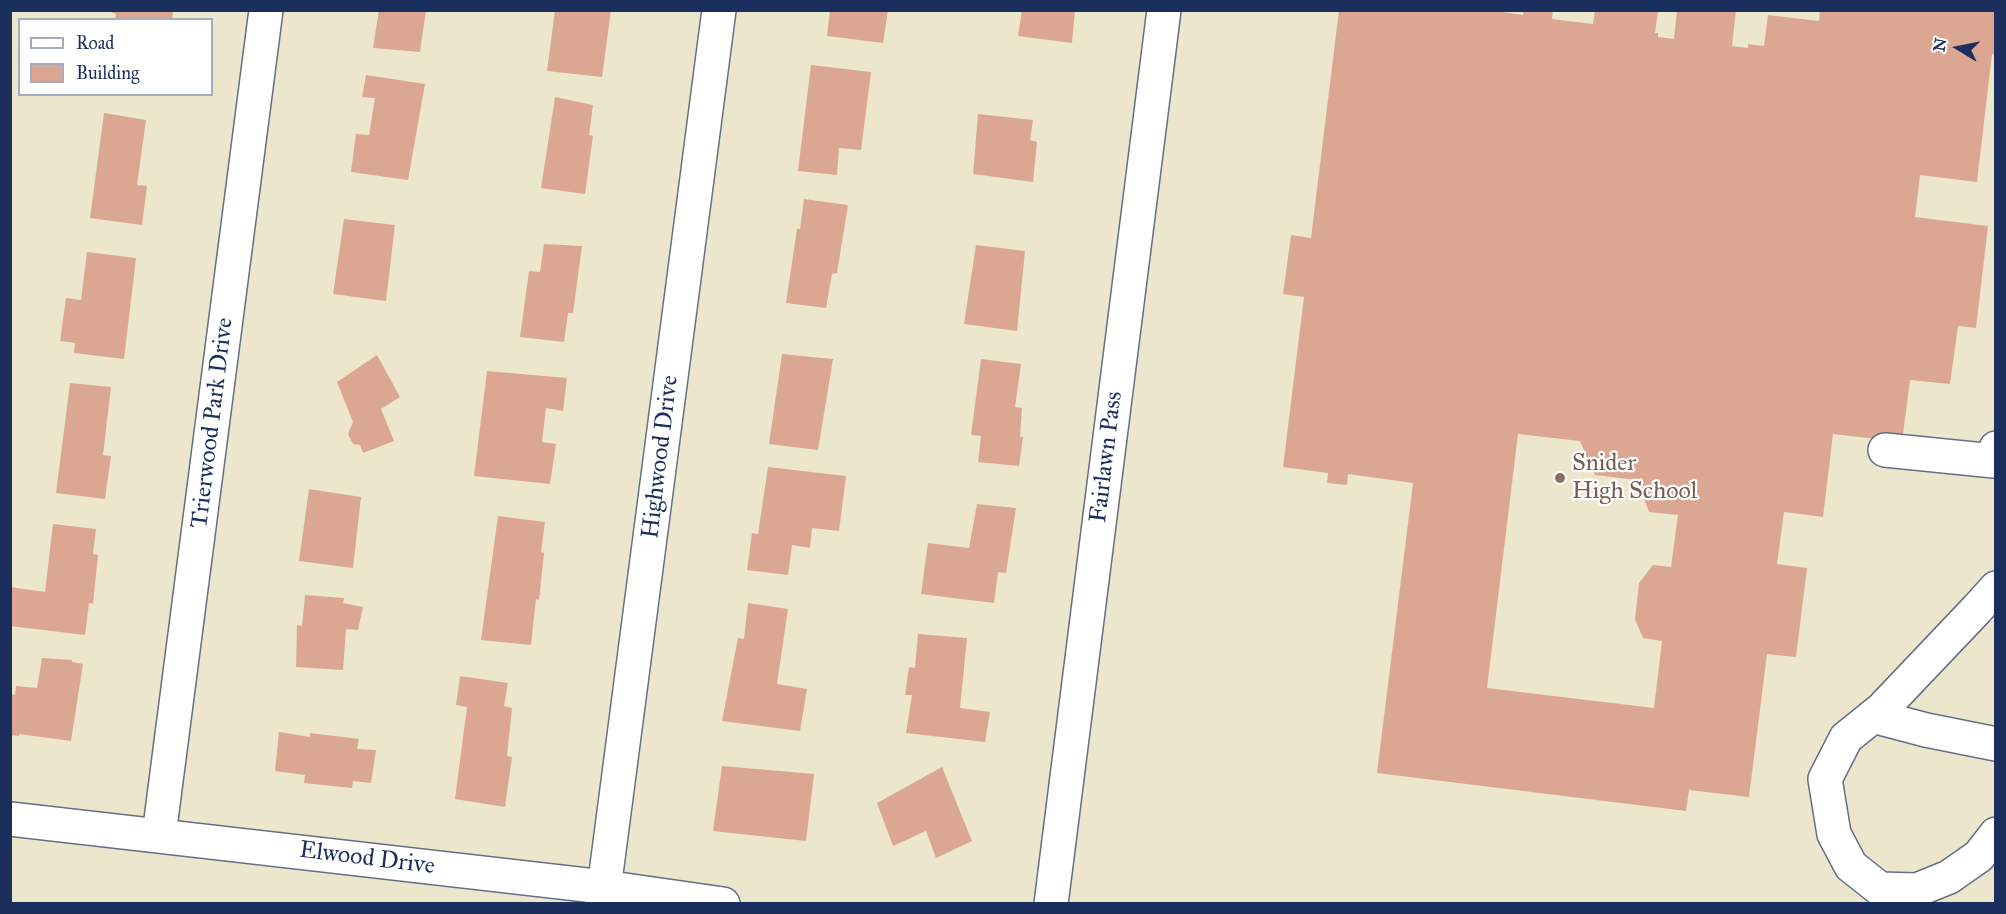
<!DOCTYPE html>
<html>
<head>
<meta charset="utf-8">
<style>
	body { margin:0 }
	#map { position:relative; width:2006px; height:914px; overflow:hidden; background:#ece7cc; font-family:"IM FELL Great Primer",serif }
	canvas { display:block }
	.frame { position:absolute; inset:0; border:12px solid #1b2f5e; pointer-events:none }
	.legend { position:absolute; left:18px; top:18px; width:195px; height:78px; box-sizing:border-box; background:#fff; border:2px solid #a4acbf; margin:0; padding:8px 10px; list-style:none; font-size:18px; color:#1b2f5e }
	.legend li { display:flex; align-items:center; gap:12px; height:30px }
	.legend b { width:30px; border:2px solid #a4acbf }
	.north { position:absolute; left:1928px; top:18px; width:60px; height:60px; -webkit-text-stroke:4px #fff; paint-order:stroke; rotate:280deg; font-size:16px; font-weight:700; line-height:24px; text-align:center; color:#1b2f5e }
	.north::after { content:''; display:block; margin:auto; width:21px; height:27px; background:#1b2f5e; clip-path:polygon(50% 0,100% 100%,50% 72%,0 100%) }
</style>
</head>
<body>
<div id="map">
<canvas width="2006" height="914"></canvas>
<div class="frame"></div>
<ul class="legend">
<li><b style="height:8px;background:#fff"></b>Road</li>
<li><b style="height:16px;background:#dca792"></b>Building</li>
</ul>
<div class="north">N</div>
</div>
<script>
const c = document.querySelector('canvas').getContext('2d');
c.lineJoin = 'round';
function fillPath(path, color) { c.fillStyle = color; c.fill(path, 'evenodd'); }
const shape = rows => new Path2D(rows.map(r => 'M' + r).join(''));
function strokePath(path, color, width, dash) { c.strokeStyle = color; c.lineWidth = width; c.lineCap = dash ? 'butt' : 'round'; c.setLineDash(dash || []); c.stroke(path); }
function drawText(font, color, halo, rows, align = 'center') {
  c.font = font + ' "IM FELL Great Primer",serif'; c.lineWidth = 4.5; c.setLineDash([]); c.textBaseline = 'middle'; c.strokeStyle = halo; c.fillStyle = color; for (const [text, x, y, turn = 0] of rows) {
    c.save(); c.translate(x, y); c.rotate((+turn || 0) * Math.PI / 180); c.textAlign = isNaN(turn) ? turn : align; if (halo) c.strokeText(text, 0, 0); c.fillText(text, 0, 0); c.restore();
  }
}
const building = shape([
	[105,10,171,10,173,11,172,20,115,20,116,14],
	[379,10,426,10,420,52,373,48],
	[555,10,611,10,602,77,547,71],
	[830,10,888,10,883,43,827,36],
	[1022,10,1075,10,1072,43,1018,36],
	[1339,10,1488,10,1523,15,1524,10,1553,10,1552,19,1593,24,1595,10,1649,10,1658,12,1655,33,1658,33,1658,37,1674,39,1677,10,1736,10,1732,46,1748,48,1748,44,1764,46,1768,15,1819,21,1820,10,1996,10,1996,55,1992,54,1977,182,1920,175,1915,217,1988,226,1976,328,1958,326,1950,384,1910,380,1902,442,1833,434,1823,517,1784,512,1777,564,1807,568,1796,657,1767,654,1749,797,1689,790,1686,811,1377,773,1413,483,1348,474,1347,485,1327,483,1328,473,1283,467,1304,297,1283,294,1291,235,1311,238],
	[1518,434,1580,441,1595,475,1637,480,1649,512,1678,515,1671,567,1653,565,1639,583,1635,619,1643,638,1662,641,1654,708,1487,688],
	[811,65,871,72,861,150,839,148,837,175,798,171],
	[366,75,425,84,408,180,351,172,356,134,369,135,375,98,362,97],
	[555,97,593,105,589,135,593,136,585,194,541,188],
	[104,113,146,120,137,185,147,186,142,225,90,218],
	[978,114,1033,120,1030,140,1037,142,1033,182,973,174],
	[804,199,848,205,837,273,832,274,826,308,786,303,797,229,800,229],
	[344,219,395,225,386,301,333,294],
	[544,244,582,246,573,313,568,313,564,342,520,337,529,271,540,272],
	[976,245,1025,251,1017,331,964,324],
	[87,252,136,258,124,359,74,353,75,343,60,341,66,298,81,300],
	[782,354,833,359,818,450,769,444],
	[377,355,400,397,381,409,394,441,363,453,360,445,353,444,348,434,353,422,337,382],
	[981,359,1021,364,1015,407,1022,408,1020,437,1023,437,1019,466,978,462,981,436,971,435],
	[487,371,567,378,563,411,546,408,542,442,556,444,550,484,474,476],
	[70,383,111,387,103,455,111,456,105,499,56,493],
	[768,467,846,476,839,531,812,528,810,548,792,545,788,575,747,570,752,533,758,534],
	[309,489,361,497,353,568,299,561],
	[977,504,1016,508,1006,573,998,572,994,603,921,594,928,543,969,548],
	[498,516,545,522,541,552,544,553,539,600,536,599,531,645,481,640],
	[53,524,96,529,93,554,98,555,93,604,89,603,85,635,10,626,10,587,45,592],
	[305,595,344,598,343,603,363,607,358,630,346,629,343,670,296,667,297,625,302,626],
	[748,603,788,609,777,684,807,689,800,731,722,721,738,638,744,639],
	[918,634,967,638,960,708,990,712,985,742,906,733,912,695,905,695,909,667,915,668],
	[42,658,72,660,72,662,83,664,71,741,19,734,19,736,10,735,10,694,15,695,16,686,37,688],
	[460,676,508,683,504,706,512,708,507,756,512,757,505,807,455,799,467,707,456,705],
	[279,732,310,737,310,733,359,739,357,749,376,750,371,783,353,781,352,788,304,783,305,775,275,771],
	[722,766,814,774,806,841,713,831],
	[942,767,972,841,936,858,926,831,893,846,877,803]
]);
const minor = shape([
	[1885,450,1994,461,1996,448],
	[1996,588,1977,609,1882,709,1846,738,1825,779,1834,834,1851,866,1880,889,1917,890,1949,877,1979,856,1996,834],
	[1873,716,1926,730,1996,744],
	[10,819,604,887,723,904],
	[159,835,266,10],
	[602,904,719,10],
	[1051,904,1164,10]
]);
const markers = [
	[1560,478,6,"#8d6e63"]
];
const streetNames = [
	["Trierwood Park Drive",213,423,-83],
	["Highwood Drive",661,457,-83],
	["Fairlawn Pass",1107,457,-83],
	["Elwood Drive",367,859,7]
];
const educationNames = [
	["Snider",1572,464],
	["High School",1572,492]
];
fillPath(building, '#dca792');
strokePath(minor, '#646f84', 36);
strokePath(minor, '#fff', 33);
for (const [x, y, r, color] of markers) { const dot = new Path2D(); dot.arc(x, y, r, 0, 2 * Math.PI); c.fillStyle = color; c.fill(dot); strokePath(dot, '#fff', 2); }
drawText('24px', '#1b2f5e', '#fff', streetNames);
drawText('24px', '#785e54', '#fff', educationNames, 'left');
</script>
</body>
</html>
